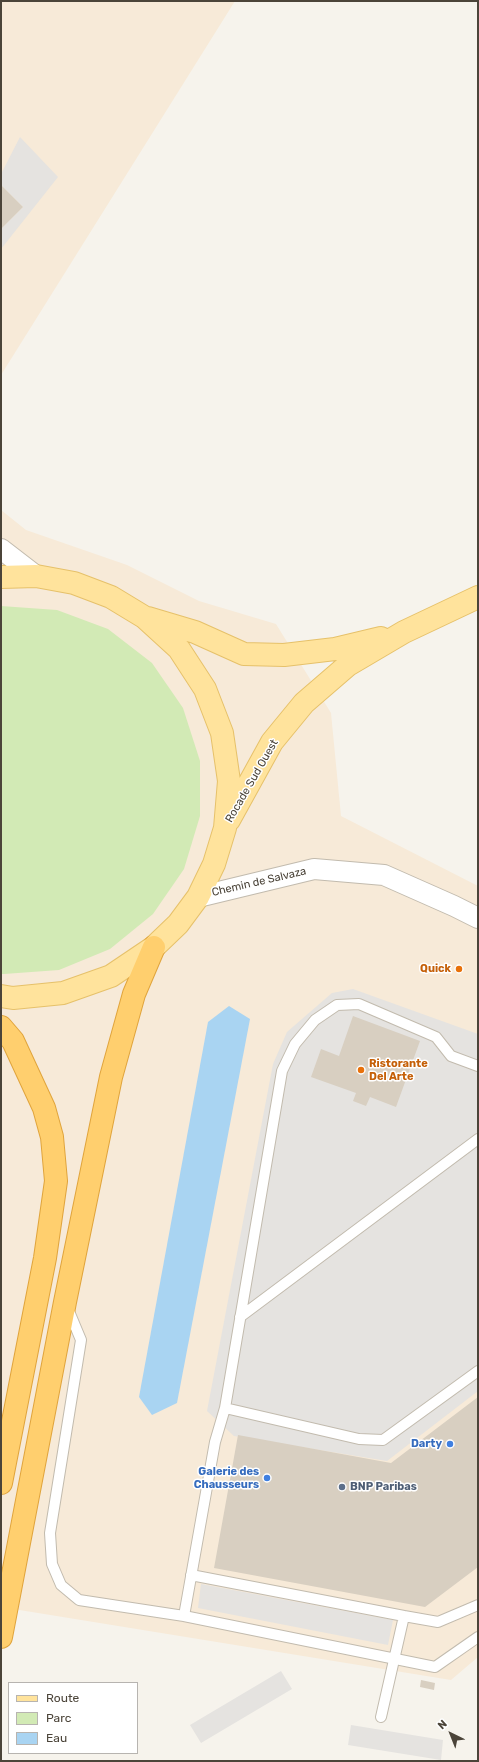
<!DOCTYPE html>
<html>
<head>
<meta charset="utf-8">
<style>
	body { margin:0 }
	#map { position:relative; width:479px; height:1762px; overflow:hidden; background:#f6f3ec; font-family:Rubik,sans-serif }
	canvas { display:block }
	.frame { position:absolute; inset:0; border:2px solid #4b4439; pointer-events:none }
	.legend { position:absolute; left:8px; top:1682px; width:130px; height:72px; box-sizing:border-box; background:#fff; border:1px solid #b7b4b0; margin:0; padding:5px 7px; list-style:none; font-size:12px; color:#4b4439 }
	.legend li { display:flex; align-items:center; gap:8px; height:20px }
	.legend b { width:20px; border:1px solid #b7b4b0 }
	.north { position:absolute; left:431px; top:1714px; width:40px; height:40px; -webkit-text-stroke:3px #fff; paint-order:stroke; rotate:317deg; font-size:11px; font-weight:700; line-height:16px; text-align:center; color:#4b4439 }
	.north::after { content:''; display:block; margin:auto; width:14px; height:18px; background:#4b4439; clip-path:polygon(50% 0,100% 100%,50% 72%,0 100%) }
</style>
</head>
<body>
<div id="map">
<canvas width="479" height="1762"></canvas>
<div class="frame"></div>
<ul class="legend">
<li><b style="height:5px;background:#ffe39c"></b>Route</li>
<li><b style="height:11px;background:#d2eab5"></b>Parc</li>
<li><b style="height:11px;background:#a9d4f2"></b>Eau</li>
</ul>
<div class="north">N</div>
</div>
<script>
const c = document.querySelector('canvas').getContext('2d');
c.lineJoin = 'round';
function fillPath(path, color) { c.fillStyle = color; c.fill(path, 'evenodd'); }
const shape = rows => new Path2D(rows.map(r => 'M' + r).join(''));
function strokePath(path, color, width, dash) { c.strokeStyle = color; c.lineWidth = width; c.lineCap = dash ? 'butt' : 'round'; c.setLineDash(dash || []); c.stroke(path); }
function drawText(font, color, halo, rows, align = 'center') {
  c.font = font + ' Rubik,sans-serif'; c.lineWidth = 3; c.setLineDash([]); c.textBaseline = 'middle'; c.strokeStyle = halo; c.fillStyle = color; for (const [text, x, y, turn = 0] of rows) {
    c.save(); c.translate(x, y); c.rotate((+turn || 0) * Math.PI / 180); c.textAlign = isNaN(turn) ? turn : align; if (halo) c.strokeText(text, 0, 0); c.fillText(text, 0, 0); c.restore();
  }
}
const commercial = shape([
	[1,1,235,1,1,375],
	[1,510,26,530,127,565,199,601,276,624,331,713,341,816,478,886,478,1657,451,1680,1,1607]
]);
const green = shape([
	[1,606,57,610,108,629,152,663,183,708,200,761,200,816,184,869,153,914,110,949,59,970,4,974,1,974]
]);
const parking = shape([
	[20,137,58,177,1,249,1,229,23,207,1,185,1,174],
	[353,989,478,1034,478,1391,387,1461,234,1436,207,1411,273,1064,287,1032,332,993],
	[201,1584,393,1620,388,1645,198,1608],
	[281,1671,292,1689,201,1743,190,1725],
	[351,1725,443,1740,441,1760,348,1745]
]);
const water = shape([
	[229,1006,250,1019,177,1403,152,1415,139,1397,208,1022]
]);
const building = shape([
	[1,185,23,207,1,229],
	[353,1016,420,1041,396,1107,370,1097,366,1106,353,1101,356,1093,311,1077,321,1049,339,1056],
	[478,1397,478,1567,425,1607,214,1568,238,1435,391,1463],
	[421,1680,435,1683,434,1690,420,1687]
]);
const lane = shape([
	[68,1309,81,1340,50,1533,52,1564,61,1585,79,1600,184,1616,435,1667,478,1637],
	[240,1317,478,1139],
	[225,1408,282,1071,295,1044,315,1020,337,1005,359,1004,436,1037,451,1056,478,1066],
	[191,1575,404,1616],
	[184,1616,215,1442,225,1408,359,1439,383,1440,478,1371],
	[381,1717,404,1616,438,1622,478,1605]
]);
const street = shape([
	[1,549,36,576],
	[198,897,314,869,384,875,454,906,478,918]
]);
const primary = shape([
	[1,577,36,576,74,583,111,597,144,617,179,649,205,689,222,733,229,781,225,828,214,864,198,897,178,924,154,947,111,976,63,993,13,998,1,996],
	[148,618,195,632,244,654,284,655,335,649,381,638],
	[229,820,272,742,304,703,348,665,404,632,478,597]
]);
const highway = shape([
	[1,1027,13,1041,44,1108,52,1137,56,1181,45,1258,1,1483],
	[1,1637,65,1302,111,1077,134,994,154,947]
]);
const markers = [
	[459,969,4,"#e8710a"],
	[361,1070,4,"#e8710a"],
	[450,1444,4,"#3f7fe0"],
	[267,1478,4,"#3f7fe0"],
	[342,1487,4,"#5c6f8a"]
];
const streetNames = [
	["Rocade Sud Ouest",252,781,-60],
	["Chemin de Salvaza",259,882,-13]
];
const foodNames = [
	["Quick",451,969],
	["Ristorante",369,1064,"left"],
	["Del Arte",369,1077,"left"]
];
const shopNames = [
	["Darty",442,1444],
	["Galerie des",259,1472],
	["Chausseurs",259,1485]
];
const serviceNames = [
	["BNP Paribas",350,1487]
];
fillPath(commercial, '#f7ead8');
fillPath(green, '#d2eab5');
fillPath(parking, '#e5e3e0');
fillPath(water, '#a9d4f2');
fillPath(building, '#d8cfc1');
strokePath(lane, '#c2bbae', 12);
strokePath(street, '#c2bbae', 22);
strokePath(primary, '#e6c16a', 24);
strokePath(highway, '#e0a43c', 24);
strokePath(lane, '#fff', 10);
strokePath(street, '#fff', 20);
strokePath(primary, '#ffe39c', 22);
strokePath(highway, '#ffcf6e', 22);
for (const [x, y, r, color] of markers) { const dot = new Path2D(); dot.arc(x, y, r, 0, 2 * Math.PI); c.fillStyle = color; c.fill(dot); strokePath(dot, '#fff', 1.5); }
drawText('11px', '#4b4439', '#fff', streetNames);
drawText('bold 11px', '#c56008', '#fff', foodNames, 'right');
drawText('bold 11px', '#366cbe', '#fff', shopNames, 'right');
drawText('bold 11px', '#4e5e75', '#fff', serviceNames, 'left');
</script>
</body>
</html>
